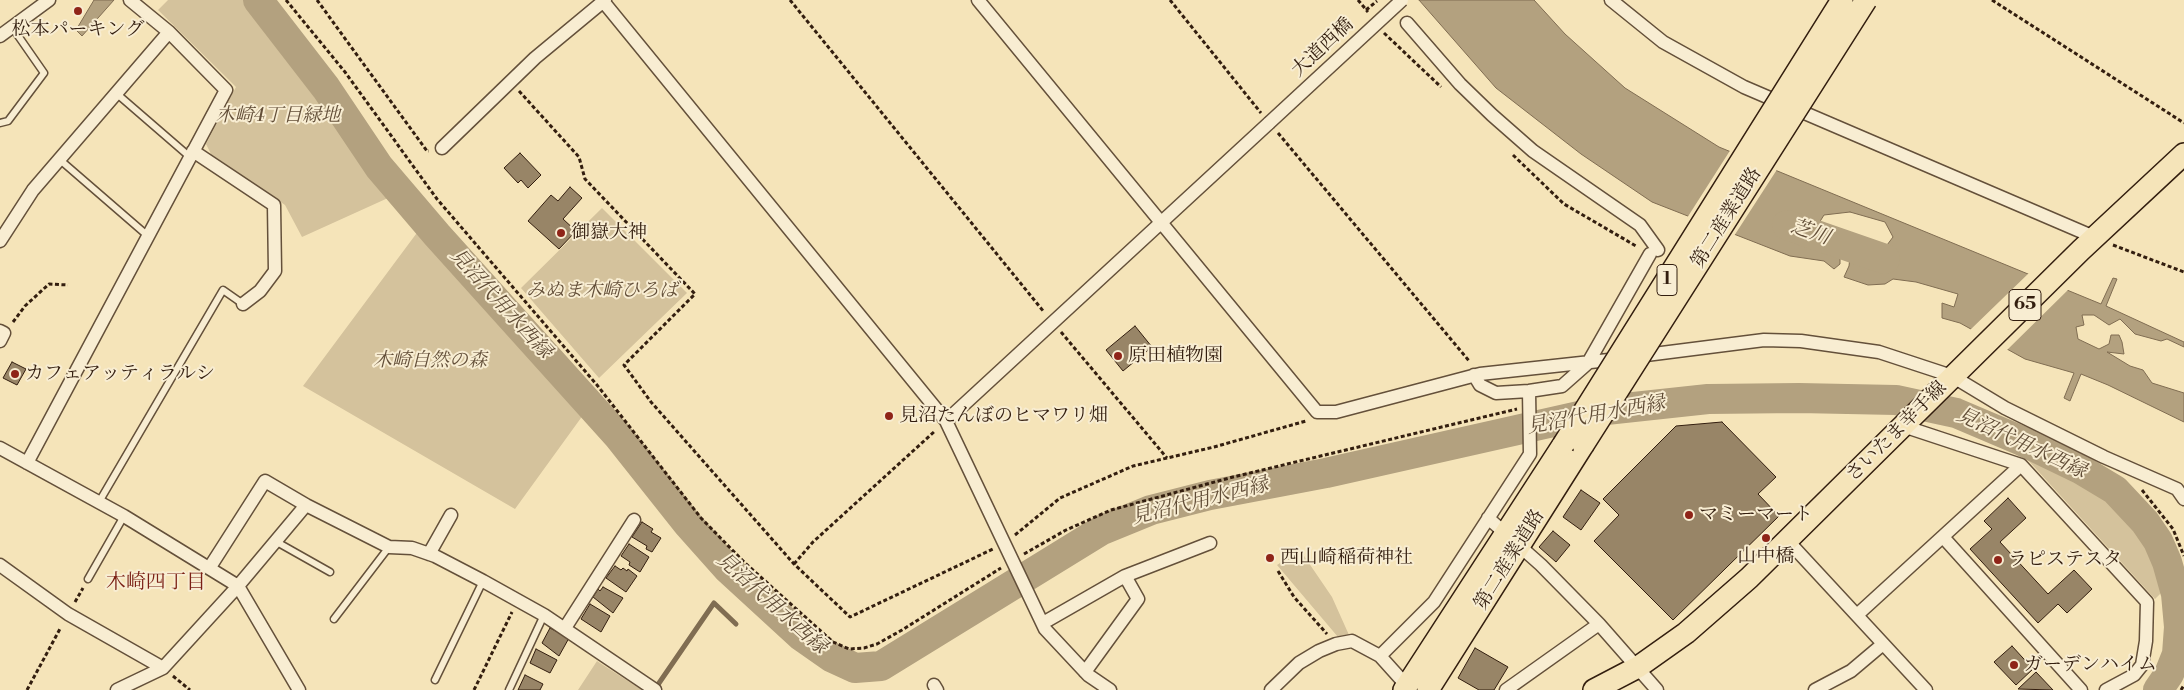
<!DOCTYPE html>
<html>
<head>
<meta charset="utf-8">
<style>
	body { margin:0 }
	canvas { display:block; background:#f5e4b9 }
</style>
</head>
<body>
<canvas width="2184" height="690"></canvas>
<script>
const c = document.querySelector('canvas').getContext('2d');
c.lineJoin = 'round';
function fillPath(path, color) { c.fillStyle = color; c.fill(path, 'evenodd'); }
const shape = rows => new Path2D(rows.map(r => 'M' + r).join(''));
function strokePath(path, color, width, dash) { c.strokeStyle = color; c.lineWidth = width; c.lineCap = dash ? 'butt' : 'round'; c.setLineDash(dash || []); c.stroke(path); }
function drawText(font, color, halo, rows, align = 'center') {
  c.font = font + ' "Libre Bodoni","Noto Serif JP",serif'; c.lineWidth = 4; c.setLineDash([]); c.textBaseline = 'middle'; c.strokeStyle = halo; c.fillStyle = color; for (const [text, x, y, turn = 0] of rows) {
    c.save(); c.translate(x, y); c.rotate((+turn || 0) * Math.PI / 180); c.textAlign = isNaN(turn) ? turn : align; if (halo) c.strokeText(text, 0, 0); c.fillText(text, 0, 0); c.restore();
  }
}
const green = shape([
	[168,0,250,0,296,54,381,179,511,323,586,411,515,509,303,386,419,230,388,198,302,237,285,205,211,154,206,144,236,87,158,10],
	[602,208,687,293,599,378,521,288],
	[2031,455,2084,481,2112,498,2139,524,2154,550,2167,587,2155,599,2027,459],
	[1300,550,1332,597,1349,635,1338,637,1277,565],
	[597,661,603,665,642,690,578,690]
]);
const water = shape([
	[94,0,114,0,82,36,76,30,94,0],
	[1419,0,1534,0,1565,34,1625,88,1719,147,2101,304,2113,278,2117,279,2106,306,2184,342,2184,347,2167,339,2161,341,2135,334,2120,319,2109,325,2094,315,2082,315,2084,325,2076,327,2078,339,2099,349,2109,344,2111,335,2119,335,2122,342,2124,354,2107,352,2130,366,2143,370,2152,383,2184,393,2184,422,2108,385,2081,374,2070,401,2064,398,2074,373,2025,359,1960,323,1942,318,1942,303,1954,307,1958,294,1916,282,1893,279,1885,284,1868,285,1844,277,1849,266,1850,257,1840,252,1840,264,1834,269,1824,261,1790,256,1652,202,1581,154,1496,88,1419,0],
	[1850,212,1885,222,1893,237,1887,245,1878,250,1826,244,1827,233,1819,223,1824,215,1850,212]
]);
const pier = shape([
	[1731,149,1778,168,1734,236,1687,218],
	[2030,272,2070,288,2006,351,1969,331]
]);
const stream = shape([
	[657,686,714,603,736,624]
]);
const river = shape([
	[258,0,326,88,379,167,437,235,618,436,687,523,728,569,801,636,831,657,855,668,881,666,1102,530,1151,510,1210,495,1326,473,1606,410,1708,399,1799,398,1896,400,1956,413,2022,441,2080,469,2115,490,2145,522,2158,541,2167,562,2176,594,2179,627,2177,654,2169,674,2158,690],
	[1787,225,1885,259]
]);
const building = shape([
	[520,153,541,175,528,188,521,180,518,183,504,168,520,153],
	[570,187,582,198,563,219,576,231,559,249,528,221,551,195,558,201,570,187],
	[1135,326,1152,347,1123,371,1106,350,1135,326],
	[12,362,26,369,17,385,3,378,12,362],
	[1722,422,1776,477,1758,494,1779,516,1673,620,1594,541,1619,515,1603,499,1676,426,1722,422],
	[1581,490,1600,503,1581,530,1563,517,1581,490],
	[2008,498,2026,518,2000,542,2048,594,2074,570,2092,589,2067,613,2058,604,2038,623,1970,549,1992,529,1984,521,2008,498],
	[642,522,653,529,651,532,661,538,652,552,646,549,647,546,632,537,642,522],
	[1553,531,1570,545,1556,562,1539,547,1553,531],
	[629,544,649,557,640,572,629,565,630,562,621,556,629,544],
	[615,566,621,570,623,568,627,571,628,569,637,576,626,592,606,578,615,566],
	[603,587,623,598,613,613,593,597,598,589,600,591,603,587],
	[590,604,610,616,601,632,581,619,590,604],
	[550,628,569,638,559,656,542,643,550,628],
	[2012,646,2033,669,2016,685,1994,662,2012,646],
	[1475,648,1508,667,1494,690,1479,690,1458,678,1475,648],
	[536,649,557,660,550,673,530,663,536,649],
	[2036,672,2053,690,2018,689,2036,672],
	[525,675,543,684,540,690,518,690,525,675]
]);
const path = shape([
	[286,0,345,72,437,199,597,385,701,518,744,562,833,642,849,649,864,648,877,644,902,630,1001,568],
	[317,0,427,151,429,151],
	[790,0,1044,312],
	[1170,0,1261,113],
	[1358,0,1368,12],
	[1992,0,2184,123],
	[1366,10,1377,1],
	[1384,33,1441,87],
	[519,91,579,157,585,179,695,294,624,365,651,402,794,564,850,617,993,549],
	[1278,133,1470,362],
	[1513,155,1564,204,1636,246],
	[2113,245,2184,272],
	[13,322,25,306,49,284,68,285],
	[1061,332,1167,458],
	[2142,490,2173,529,2184,556],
	[1015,535,1060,498,1133,466,1214,447,1306,421],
	[1024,554,1066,530,1111,510,1233,477,1517,409],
	[794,564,813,542,935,431],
	[1278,571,1294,597,1327,634],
	[75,602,83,588],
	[173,676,190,690],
	[27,690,61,627],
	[474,690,512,612],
	[2181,690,2184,685]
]);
const lane = shape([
	[116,93,190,157],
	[0,123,8,121,44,73,12,27],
	[59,159,148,236],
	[99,502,223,290,243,304],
	[275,541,330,572],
	[88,579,124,516],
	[334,619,389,547],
	[435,680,483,581],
	[509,690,544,615]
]);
const street = shape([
	[602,0,946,421,1045,629,1088,675,1110,690],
	[978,0,1317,412,1336,412,1480,374,1618,359],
	[1611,0,1663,42,1744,87,2094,237],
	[1407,23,1460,84,1492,115,1533,151,1640,225,1658,250],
	[0,36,49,0],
	[442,148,535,58,605,0],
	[193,151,274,205,275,271,260,291,243,304],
	[0,241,33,190,169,32],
	[0,331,4,333,0,341],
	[1638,356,1764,340,1801,341,1879,352,1952,376,2005,408,2104,457,2177,489,2184,499],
	[1474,375,1480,385,1496,393,1529,391,1562,386,1588,363,1650,254],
	[946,421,1269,123],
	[1903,426,2021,465,2147,602,2146,641,2142,665,2134,675,2106,690],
	[0,448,124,516,238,586,299,690],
	[27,463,226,90,169,32,130,0],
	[1488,518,1541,565,1599,624,1657,690],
	[1943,537,2081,690],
	[1788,541,1926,690],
	[429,554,451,515],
	[0,565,68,614,163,668],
	[210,567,265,481,306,505],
	[1857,615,2021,465],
	[1043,623,1125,576,1210,543],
	[565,628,634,520],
	[1380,656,1407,686],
	[1085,672,1138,599,1125,576],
	[934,685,937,690],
	[117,690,163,668,238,586,306,505,389,547,412,548,435,556,483,581,544,615,655,690],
	[1271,690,1299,663,1319,651,1336,644,1352,641,1380,656,1434,602,1530,454,1529,391],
	[1506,690,1599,624],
	[1815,690,1851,671,1883,644]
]);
const primary = shape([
	[1404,690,1563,445],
	[1428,690,1583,445],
	[1594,690,1638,667,1686,633,1749,578,2081,250,2184,154]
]);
const streetBridge = shape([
	[1269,123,1402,0]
]);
const primaryBridge = shape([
	[1563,445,1842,0],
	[1583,445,1866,0]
]);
const markers = [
	[78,11,5,"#8f2418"],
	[561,233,5,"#8f2418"],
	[1118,356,5,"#8f2418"],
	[15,374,5,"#8f2418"],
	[889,416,5,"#8f2418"],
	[1689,515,5,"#8f2418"],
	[1766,538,5,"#8f2418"],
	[1270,558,5,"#8f2418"],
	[1998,560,5,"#8f2418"],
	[2014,665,5,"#8f2418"]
];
const shields = [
	[1667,280,20],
	[2025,305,32]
];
const shieldNames = [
	["1",1667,280],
	["65",2025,305]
];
const poiNames = [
	["松本パーキング",78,30,"center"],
	["御嶽大神",571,233],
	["原田植物園",1128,356],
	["カフェアッティラルシ",25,374],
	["見沼たんぼのヒマワリ畑",899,416],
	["マミーマート",1699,515],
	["山中橋",1766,557,"center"],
	["西山崎稲荷神社",1280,558],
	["ラピステスタ",2008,560],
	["ガーデンハイム",2024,665]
];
const streetNames = [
	["大道西橋",1323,48,-43],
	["第二産業道路",1727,218,-58],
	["さいたま幸手線",1897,432,-45],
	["第二産業道路",1510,560,-58]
];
const parkNames = [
	["木崎4丁目緑地",278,116],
	["みぬま木崎ひろば",602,291],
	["木崎自然の森",430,361]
];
const waterNames = [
	["芝川",1810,233,19],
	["見沼代用水西縁",500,304,48],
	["見沼代用水西縁",1596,416,-10],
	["見沼代用水西縁",2021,444,25],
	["見沼代用水西縁",1200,502,-14],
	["見沼代用水西縁",771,604,42]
];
const neighbourhoodNames = [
	["木崎四丁目",156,583]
];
fillPath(green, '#d4c29c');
fillPath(water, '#b3a17f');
strokePath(water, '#806d52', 1);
fillPath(pier, '#f5e4b9');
strokePath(stream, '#806d52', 5);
strokePath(river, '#b3a17f', 30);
fillPath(building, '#988567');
strokePath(building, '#331e0f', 1);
strokePath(lane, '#64503a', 9);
strokePath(street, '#64503a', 15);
strokePath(primary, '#331e0f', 24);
strokePath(path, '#331e0f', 3, [4, 2.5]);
strokePath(lane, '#f8edd2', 6);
strokePath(street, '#f8edd2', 12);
strokePath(primary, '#f5e4b9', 21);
strokePath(streetBridge, '#64503a', 15, []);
strokePath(primaryBridge, '#331e0f', 24, []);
strokePath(streetBridge, '#f8edd2', 12);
strokePath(primaryBridge, '#f5e4b9', 21);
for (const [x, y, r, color] of markers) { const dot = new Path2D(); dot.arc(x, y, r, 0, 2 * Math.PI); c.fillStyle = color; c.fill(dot); strokePath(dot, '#f8edd2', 2); }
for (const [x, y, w] of shields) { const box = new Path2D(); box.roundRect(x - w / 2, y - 15.5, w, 31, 4); c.fillStyle = '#f8edd2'; c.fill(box); strokePath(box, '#331e0f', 1); }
drawText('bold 18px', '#331e0f', null, shieldNames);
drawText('19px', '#331e0f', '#f8edd2', poiNames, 'left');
drawText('19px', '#331e0f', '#f8edd2', streetNames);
drawText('italic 19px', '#634f39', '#f8edd2', parkNames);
drawText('italic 20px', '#604c36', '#f8edd2', waterNames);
drawText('20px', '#7a1f14', '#f8edd2', neighbourhoodNames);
</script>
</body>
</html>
